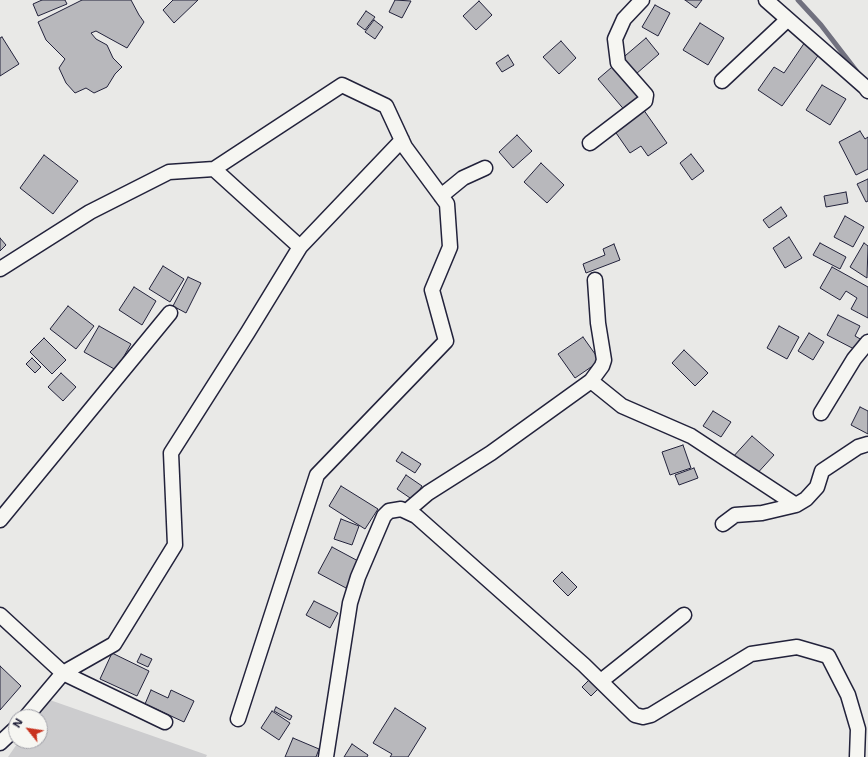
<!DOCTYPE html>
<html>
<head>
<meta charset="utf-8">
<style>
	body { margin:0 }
	#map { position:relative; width:868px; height:757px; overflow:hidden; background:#e9e9e7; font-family:"Shantell Sans",sans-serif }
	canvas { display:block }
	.north { position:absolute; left:8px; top:709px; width:40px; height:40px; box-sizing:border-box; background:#f6f6f2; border:1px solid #a1a1a9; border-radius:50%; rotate:300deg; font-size:11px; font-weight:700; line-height:16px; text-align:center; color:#22223b }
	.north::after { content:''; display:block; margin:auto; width:14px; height:18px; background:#c8321e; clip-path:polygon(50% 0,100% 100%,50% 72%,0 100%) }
</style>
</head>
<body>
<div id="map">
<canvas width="868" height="757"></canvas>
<div class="north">N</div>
</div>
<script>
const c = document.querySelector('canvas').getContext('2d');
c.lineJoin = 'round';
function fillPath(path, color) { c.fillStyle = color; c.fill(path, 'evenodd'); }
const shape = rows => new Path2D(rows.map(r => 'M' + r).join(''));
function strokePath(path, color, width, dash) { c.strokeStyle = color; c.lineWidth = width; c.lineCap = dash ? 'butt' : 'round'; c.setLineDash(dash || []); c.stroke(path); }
const green = shape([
	[47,699,207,755,206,757,8,757,19,741,40,741,40,717,35,717]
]);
const stream = shape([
	[798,0,821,25,858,73]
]);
const building = shape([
	[42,0,65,0,67,4,38,16,33,4,42,0],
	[82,0,131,0,139,15,144,22,127,48,96,31,91,33,96,39,107,45,113,58,122,67,115,74,107,87,94,93,86,88,75,93,66,83,59,68,65,59,46,40,38,22,82,0],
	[173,0,198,0,174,23,163,10,173,0],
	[395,0,411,1,402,18,389,12,395,0],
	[685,0,702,0,696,8,685,0],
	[479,1,492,15,476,30,463,16,479,1],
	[655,5,670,13,658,36,642,27,655,5],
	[366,11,375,17,365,30,357,24,366,11],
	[374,20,383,27,375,39,365,32,374,20],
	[700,23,724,38,708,65,683,50,700,23],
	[2,37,19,64,0,76,0,38,2,37],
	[646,38,659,54,636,74,652,92,627,113,598,79,646,38],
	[561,41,576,58,559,74,543,57,561,41],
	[805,42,820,53,782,106,758,90,774,67,784,73,805,42],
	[508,55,514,65,502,72,496,63,508,55],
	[822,85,846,99,830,125,806,110,822,85],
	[643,109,667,143,648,156,641,146,630,153,614,130,643,109],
	[860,131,865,139,868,137,868,169,856,175,839,142,860,131],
	[517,135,532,151,513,168,499,152,517,135],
	[691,154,704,171,692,180,680,163,691,154],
	[44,155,78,181,53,214,20,188,44,155],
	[541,163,564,185,547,203,524,182,541,163],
	[868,179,868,201,866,202,857,184,868,179],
	[846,192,848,203,826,207,824,196,846,192],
	[781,207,787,216,769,228,763,220,781,207],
	[845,216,864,227,853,247,834,237,845,216],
	[789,237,802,258,785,268,773,248,789,237],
	[0,238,6,245,0,251,0,238],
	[820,243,846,257,840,269,813,255,820,243],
	[864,243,868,246,867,278,850,267,864,243],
	[614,244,620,260,586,273,583,264,605,255,603,249,614,244],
	[163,266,184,279,170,302,149,289,163,266],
	[832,267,868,287,868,318,851,309,857,298,846,291,840,300,820,288,832,267],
	[188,277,201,283,186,313,173,306,188,277],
	[134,287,156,301,142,325,119,310,134,287],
	[68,306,94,326,76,349,50,329,68,306],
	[838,315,860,326,855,336,862,340,856,350,827,335,838,315],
	[99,326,131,344,116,370,84,352,99,326],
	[779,326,799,337,787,359,767,348,779,326],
	[809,333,824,342,813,360,798,351,809,333],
	[583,337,600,361,575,378,558,354,583,337],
	[44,338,66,360,52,374,30,352,44,338],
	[684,350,708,373,695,386,672,363,684,350],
	[32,358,41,367,35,373,26,364,32,358],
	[61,373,76,387,63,401,48,387,61,373],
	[860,407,868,411,868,434,851,425,860,407],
	[713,411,731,422,721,437,703,426,713,411],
	[752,436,774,455,754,477,732,458,752,436],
	[683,445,691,468,670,475,662,452,683,445],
	[402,452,421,464,415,473,396,461,402,452],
	[694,468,698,478,679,485,675,475,694,468],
	[406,475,422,486,413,500,397,489,406,475],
	[341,486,378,509,365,529,329,506,341,486],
	[341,519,359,526,352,545,334,539,341,519],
	[332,547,360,562,346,588,318,573,332,547],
	[562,572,577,587,568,596,553,581,562,572],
	[314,601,338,613,330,628,306,615,314,601],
	[112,653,149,671,137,696,100,679,112,653],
	[141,654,152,659,148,667,137,662,141,654],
	[0,666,21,686,0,710,0,666],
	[592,677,601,686,591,696,582,687,592,677],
	[151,690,168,698,171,690,194,701,184,722,145,704,151,690],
	[276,707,292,716,290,720,274,711,276,707],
	[395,708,426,728,408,757,390,757,392,754,373,743,395,708],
	[272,711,290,723,279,740,261,728,272,711],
	[293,738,319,749,316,757,285,757,293,738],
	[352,744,368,755,367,757,344,757,352,744]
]);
const minor = shape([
	[766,0,865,87,868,91],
	[722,81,787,20],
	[590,143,645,101,646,95,618,63,615,39,624,19,642,0],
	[214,169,300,247],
	[441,196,463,178,485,168],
	[0,269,90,212,169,172,214,169,342,85,386,106,405,147,447,204,450,247,432,290,446,341,317,475,238,719],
	[591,381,602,366,604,360,598,323,595,280],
	[821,413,854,359,868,342],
	[407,511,428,493,491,453,591,381,622,406,691,436,796,505],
	[0,520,170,313],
	[723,524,735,515,762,513,796,505,806,499,817,487,822,471,858,447,868,444],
	[0,615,63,673,165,722],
	[601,681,684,615],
	[26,717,63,673,114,644,175,545,171,453,248,332,300,247,402,140],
	[0,743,16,728],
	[326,757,350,603,358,577,384,516,389,511,401,509,416,516,584,665,635,715,643,717,651,715,751,654,797,647,828,656,848,695,858,729,857,757]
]);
fillPath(green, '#ccccce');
strokePath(stream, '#71717f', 5);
fillPath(building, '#b8b8bc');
strokePath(building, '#22223b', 1);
strokePath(minor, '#22223b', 17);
strokePath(minor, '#f6f6f2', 14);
</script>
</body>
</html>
